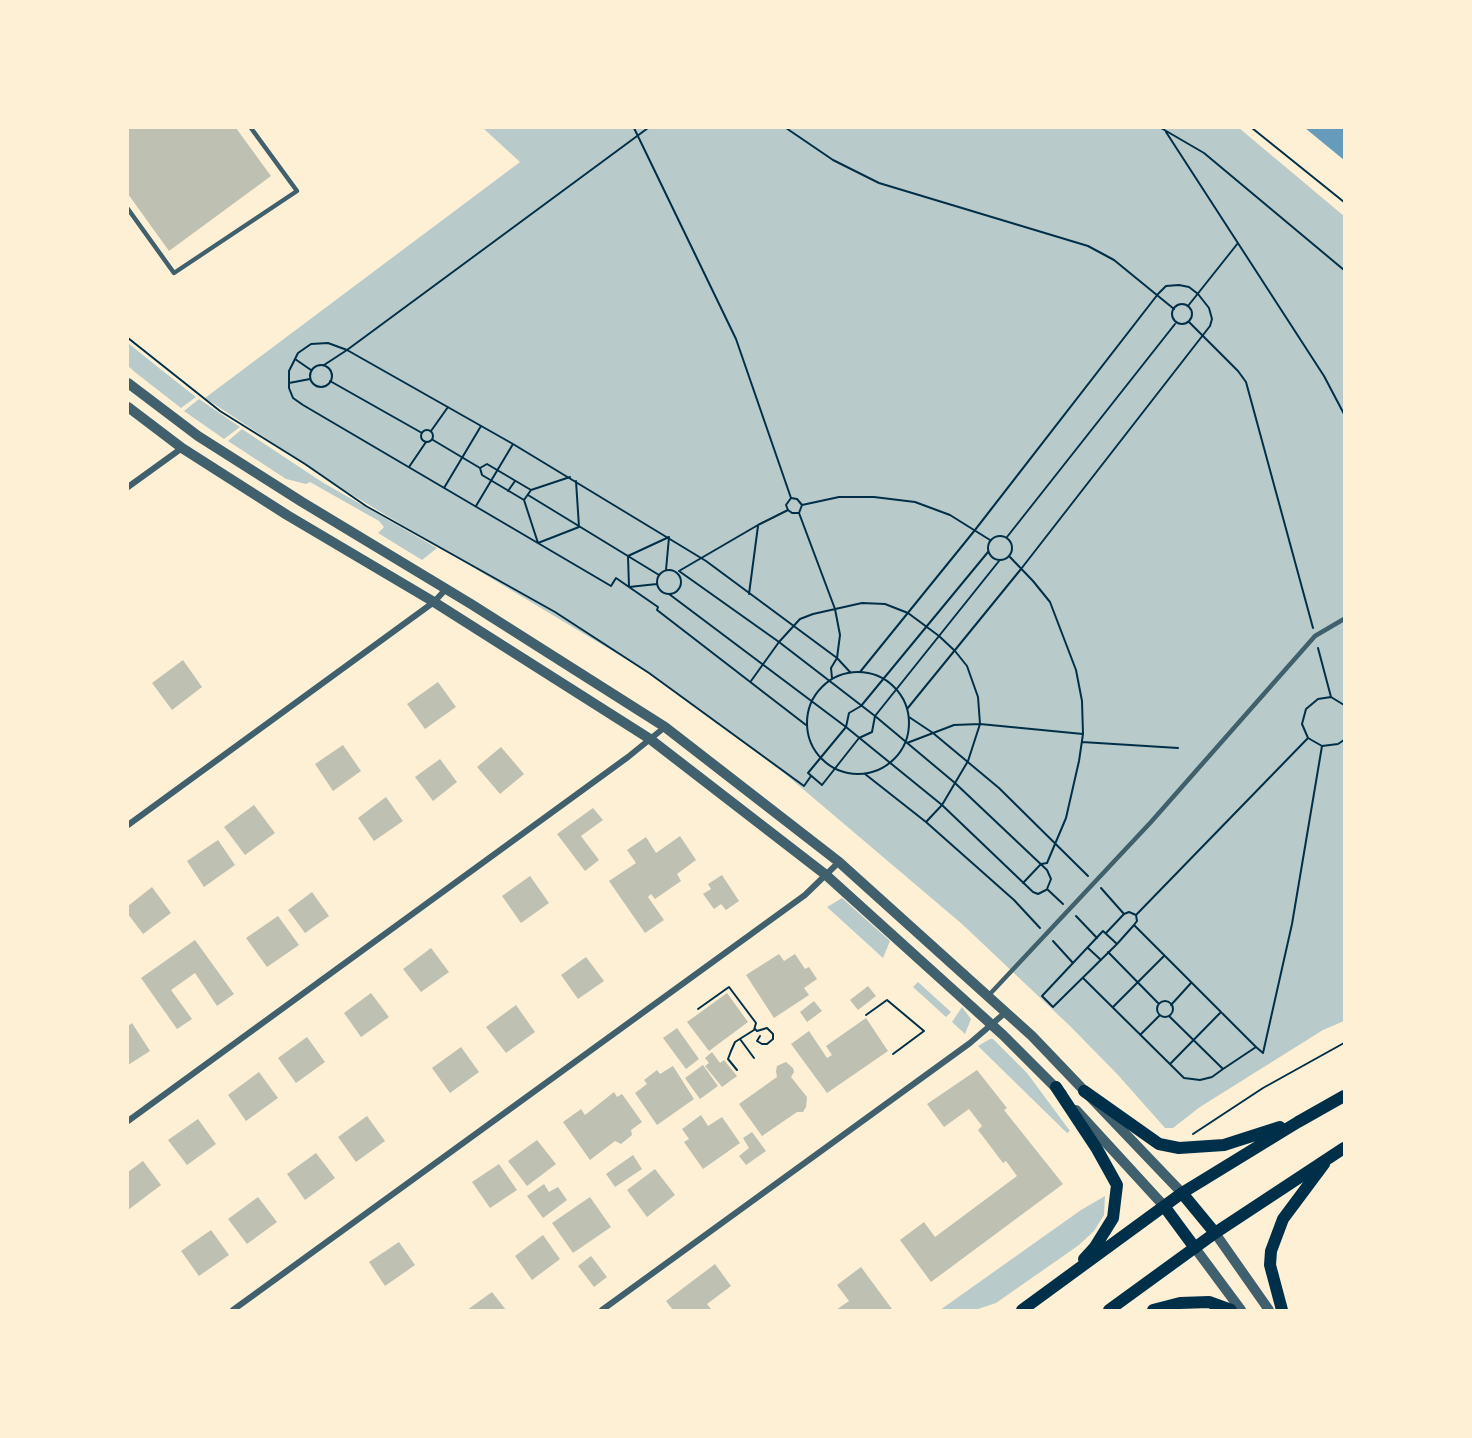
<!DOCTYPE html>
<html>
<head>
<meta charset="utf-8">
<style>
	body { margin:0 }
	#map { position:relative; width:1472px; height:1438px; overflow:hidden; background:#fdf0d5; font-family:Barlow,sans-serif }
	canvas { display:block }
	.frame { position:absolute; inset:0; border:129px solid #fdf0d5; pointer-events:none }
</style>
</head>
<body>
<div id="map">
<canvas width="1472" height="1438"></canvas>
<div class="frame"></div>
</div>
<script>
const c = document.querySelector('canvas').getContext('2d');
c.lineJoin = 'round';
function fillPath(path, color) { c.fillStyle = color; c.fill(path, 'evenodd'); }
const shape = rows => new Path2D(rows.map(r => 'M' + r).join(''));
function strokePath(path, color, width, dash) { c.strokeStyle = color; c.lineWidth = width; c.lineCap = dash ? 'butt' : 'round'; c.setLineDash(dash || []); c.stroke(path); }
const green = shape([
	[483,128,1239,128,1344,216,1344,1021,1323,1030,1200,1107,1173,1128,1165,1128,1118,1075,1070,1026,962,924,784,773,656,677,349,493,205,398,520,162],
	[128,343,159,368,196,397,181,408,136,373,128,366],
	[199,399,240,427,224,439,184,411],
	[242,429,322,482,437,548,422,560,378,533,384,527,379,521,310,482,306,484,286,479,228,441],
	[842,898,890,941,883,958,827,907],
	[918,982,951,1012,946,1017,913,987],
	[962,1007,971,1019,965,1034,952,1022],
	[990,1039,993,1039,1027,1073,1070,1131,1067,1133,978,1046],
	[1105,1196,1104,1215,1094,1231,1079,1245,996,1303,975,1310,940,1310,1081,1210]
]);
const water = shape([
	[1305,128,1344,128,1344,160]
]);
const building = shape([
	[128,128,236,128,271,176,169,251,128,194],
	[183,660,202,687,172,710,152,683],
	[438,682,456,707,425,729,407,704],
	[343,745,361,771,333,791,315,764],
	[501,747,524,774,500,794,477,767],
	[440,759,457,782,433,801,415,777],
	[386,797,403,821,374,841,358,818],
	[254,805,275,833,245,855,224,827],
	[593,808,603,820,581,836,599,860,585,871,557,834],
	[680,836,696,860,677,874,681,881,655,899,651,894,648,897,664,920,645,933,609,881,636,863,627,850,646,837,656,853],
	[218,840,235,865,204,887,187,861],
	[722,875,739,901,726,910,721,904,714,909,703,894,711,889,708,884],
	[530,876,549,903,521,923,502,896],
	[152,887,171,913,143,934,128,914,128,906],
	[312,892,329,916,305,933,288,910],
	[278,916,299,945,267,967,246,938],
	[195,940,234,994,217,1006,195,973,171,990,192,1019,177,1029,141,978],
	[431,948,449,972,421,992,403,969],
	[779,954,784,961,795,954,805,969,809,967,817,979,804,988,809,995,774,1018,746,975],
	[586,957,604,981,578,999,561,975],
	[868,986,876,996,858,1010,850,1000],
	[371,993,389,1017,361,1037,344,1013],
	[727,993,748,1022,709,1051,687,1022],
	[814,1001,822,1011,807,1022,800,1012],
	[516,1005,535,1032,506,1053,486,1027],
	[866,1018,888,1051,827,1093,791,1044,809,1031,827,1058,832,1055,826,1046],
	[132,1023,150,1051,128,1065,128,1026],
	[677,1028,699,1059,686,1069,663,1038],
	[307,1037,325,1062,296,1083,278,1058],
	[461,1047,479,1072,450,1093,432,1068],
	[712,1052,720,1063,724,1060,737,1076,722,1087,705,1066,709,1063,705,1058],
	[786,1062,793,1068,794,1072,791,1077,807,1097,806,1107,803,1112,797,1112,762,1136,739,1104,777,1077,776,1071,777,1066],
	[703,1065,718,1086,700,1099,685,1078],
	[673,1066,694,1099,657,1125,635,1093,647,1084,644,1080,657,1070,660,1074],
	[977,1070,1007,1108,1004,1110,1063,1184,931,1282,900,1240,924,1222,935,1237,1017,1176,1006,1161,1003,1163,978,1130,982,1126,969,1109,944,1127,927,1104],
	[259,1072,278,1098,246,1121,228,1095],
	[614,1092,617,1097,622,1094,642,1122,631,1130,632,1135,621,1144,615,1141,590,1160,563,1122,581,1109,585,1115],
	[701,1115,708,1126,722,1117,740,1143,703,1169,684,1142,689,1139,682,1129],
	[367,1116,385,1141,356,1162,338,1137],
	[198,1119,216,1144,187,1165,168,1140],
	[752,1132,766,1151,746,1165,739,1156,749,1148,743,1138],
	[537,1140,556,1164,527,1186,508,1161],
	[316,1153,335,1178,305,1200,287,1174],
	[633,1155,642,1169,615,1187,606,1174],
	[143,1161,161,1185,128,1210,128,1172],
	[499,1164,517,1190,490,1208,472,1182],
	[655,1169,675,1195,647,1217,627,1190],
	[544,1184,549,1192,558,1187,567,1200,543,1218,527,1196],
	[258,1197,277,1222,247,1244,228,1219],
	[590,1197,611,1227,573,1253,552,1223],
	[211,1230,229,1255,199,1276,181,1251],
	[543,1235,560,1259,532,1280,515,1256],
	[399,1242,415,1265,385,1286,369,1262],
	[591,1256,607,1277,594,1287,578,1266],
	[715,1264,731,1286,707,1304,712,1310,673,1310,666,1301],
	[861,1267,892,1309,890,1310,836,1310,849,1301,837,1285],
	[492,1292,506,1310,467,1310]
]);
const path = shape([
	[634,128,736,339,791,498,797,499,802,505,799,513,835,609,840,635,837,658,831,668,832,678],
	[786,128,833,160,879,183,1088,246,1114,260,1174,309],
	[1161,128,1204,153,1344,270],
	[1252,128,1344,202],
	[1166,132,1324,376,1344,414],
	'1172 314a10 10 0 1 1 20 0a10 10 0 1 1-20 0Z',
	[1188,306,1238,243],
	[1189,322,1238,371,1246,382,1313,628],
	[128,338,220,411,305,464,366,506,555,612,649,673,804,786,811,776],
	[295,359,311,370],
	[324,365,347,350,648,128],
	'310 376a11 11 0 1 1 22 0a11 11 0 1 1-22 0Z',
	[330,381,422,433],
	[289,383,310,379],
	'421 436a6 6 0 1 1 12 0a6 6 0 1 1-12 0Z',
	[431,431,448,407],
	[433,440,480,468],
	[409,467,426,442],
	[570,477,531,490,524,500,538,543,579,527,576,481],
	[444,488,481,426],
	[508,491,515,481],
	[528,495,659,575],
	[791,498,786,505,788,510,792,513,799,513],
	[524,500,482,475,480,468,487,464,531,490],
	[802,505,839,497,874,497,915,502,950,515,990,540],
	[476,506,513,444],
	[788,510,758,525,679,571,779,642,875,716,955,783,1047,870,1051,879,1047,889,1063,904],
	'988 548a12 12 0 1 1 24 0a12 12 0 1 1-24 0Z',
	[1007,537,1175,324],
	[988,552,861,706,849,713,846,727,808,773,822,785,859,738,872,732,875,716,999,561],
	[1009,556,1033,581,1050,602,1076,670,1082,701,1083,734,1079,761,1066,818,1047,863,1041,864,1023,883],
	[666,570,669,537],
	'657 582a12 12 0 1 1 24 0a12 12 0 1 1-24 0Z',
	[657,584,629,587,628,556,669,537],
	[669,594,846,727,942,805,1033,892,1038,894,1046,890],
	[749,594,758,526],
	[1318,648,1331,697],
	'807 723a51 51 0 1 1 102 0a51 51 0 1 1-102 0Z',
	[860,672,975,530,1158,294,1166,286,1179,285,1189,287,1198,294,1209,308,1212,319,1210,326,1021,569,907,709],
	[751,681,779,642,800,619,813,614,862,603,885,604,908,613,939,636,955,651,967,666,978,697,980,724,1083,734],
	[1344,705,1331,697,1318,699,1306,709,1302,724,1308,738,1322,746,1338,744,1344,740],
	[909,717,933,733,999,788,1088,876],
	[806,725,657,610,658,607,616,578,611,586,303,405,293,398,289,388,289,371,298,353,311,344,328,343,347,350,513,444,706,561,837,658,850,672],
	[1082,742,1178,748],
	[907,743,954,725,980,724,968,761,942,805,926,822],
	[865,774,926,822,1014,900,1040,928],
	[1101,888,1124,914],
	[1136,915,1308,738],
	[1076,916,1097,938],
	[1106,933,1124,914,1129,912,1136,915,1137,921,1134,925],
	[1053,941,1073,963],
	[1117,944,1103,931,1042,996,1053,1007,1117,944,1134,925,1221,1012,1170,1064],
	[1088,948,1101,960],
	[1108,952,1159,1004],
	[1083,978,1184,1078,1200,1080,1212,1077,1223,1069,1169,1016],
	'1157 1009a8 8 0 1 1 16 0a8 8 0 1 1-16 0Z',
	[1171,1005,1191,983],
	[1113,1007,1164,956],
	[698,1009,729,987,756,1023,754,1030,735,1042,731,1051,728,1059,737,1070],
	[1222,1013,1256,1047,1223,1069],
	[866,1015,887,1000,924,1031,893,1054],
	[755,1029,757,1031,767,1028,773,1034,773,1039,767,1044,762,1044,757,1041,760,1036],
	[1141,1034,1160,1015],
	[740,1039,754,1058],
	[1256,1047,1263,1053,1292,924,1322,746],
	[1193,1134,1263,1088,1344,1043]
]);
const service = shape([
	[128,209,174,273,297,191,251,128],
	[989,995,1151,822,1315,636,1344,619]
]);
const minor = shape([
	[128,487,182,448],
	[128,825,434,602,446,589],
	[128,1121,628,757,665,727],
	[233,1310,805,895,839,862],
	[602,1310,970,1043,1006,1012]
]);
const tertiary = shape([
	[128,383,198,436,302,502,471,604,665,727,839,862,1032,1036,1182,1193],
	[128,407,182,448,287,515,434,602,650,739,826,875,1003,1035,1062,1094],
	[1076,1110,1164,1206],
	[1215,1233,1269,1310],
	[1195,1248,1241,1310]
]);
const secondary = shape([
	[1056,1087,1097,1149,1117,1185,1113,1218,1095,1247,1084,1259],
	[1084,1091,1159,1144,1179,1148,1224,1145,1280,1127],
	[1182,1193,1215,1233],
	[1164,1206,1195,1248],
	[1022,1310,1182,1193,1298,1122,1344,1096],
	[1109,1310,1215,1233,1344,1148],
	[1153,1310,1180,1303,1209,1302,1231,1310],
	[1282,1310,1270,1265,1271,1251,1283,1219,1324,1164]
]);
fillPath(green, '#b9caca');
fillPath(water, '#669bbc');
fillPath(building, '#bec0b2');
strokePath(path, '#003049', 2);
strokePath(service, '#3f606c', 4.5);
strokePath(minor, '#3f606c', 6);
strokePath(tertiary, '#3f606c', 10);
strokePath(secondary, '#003049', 12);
</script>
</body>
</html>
